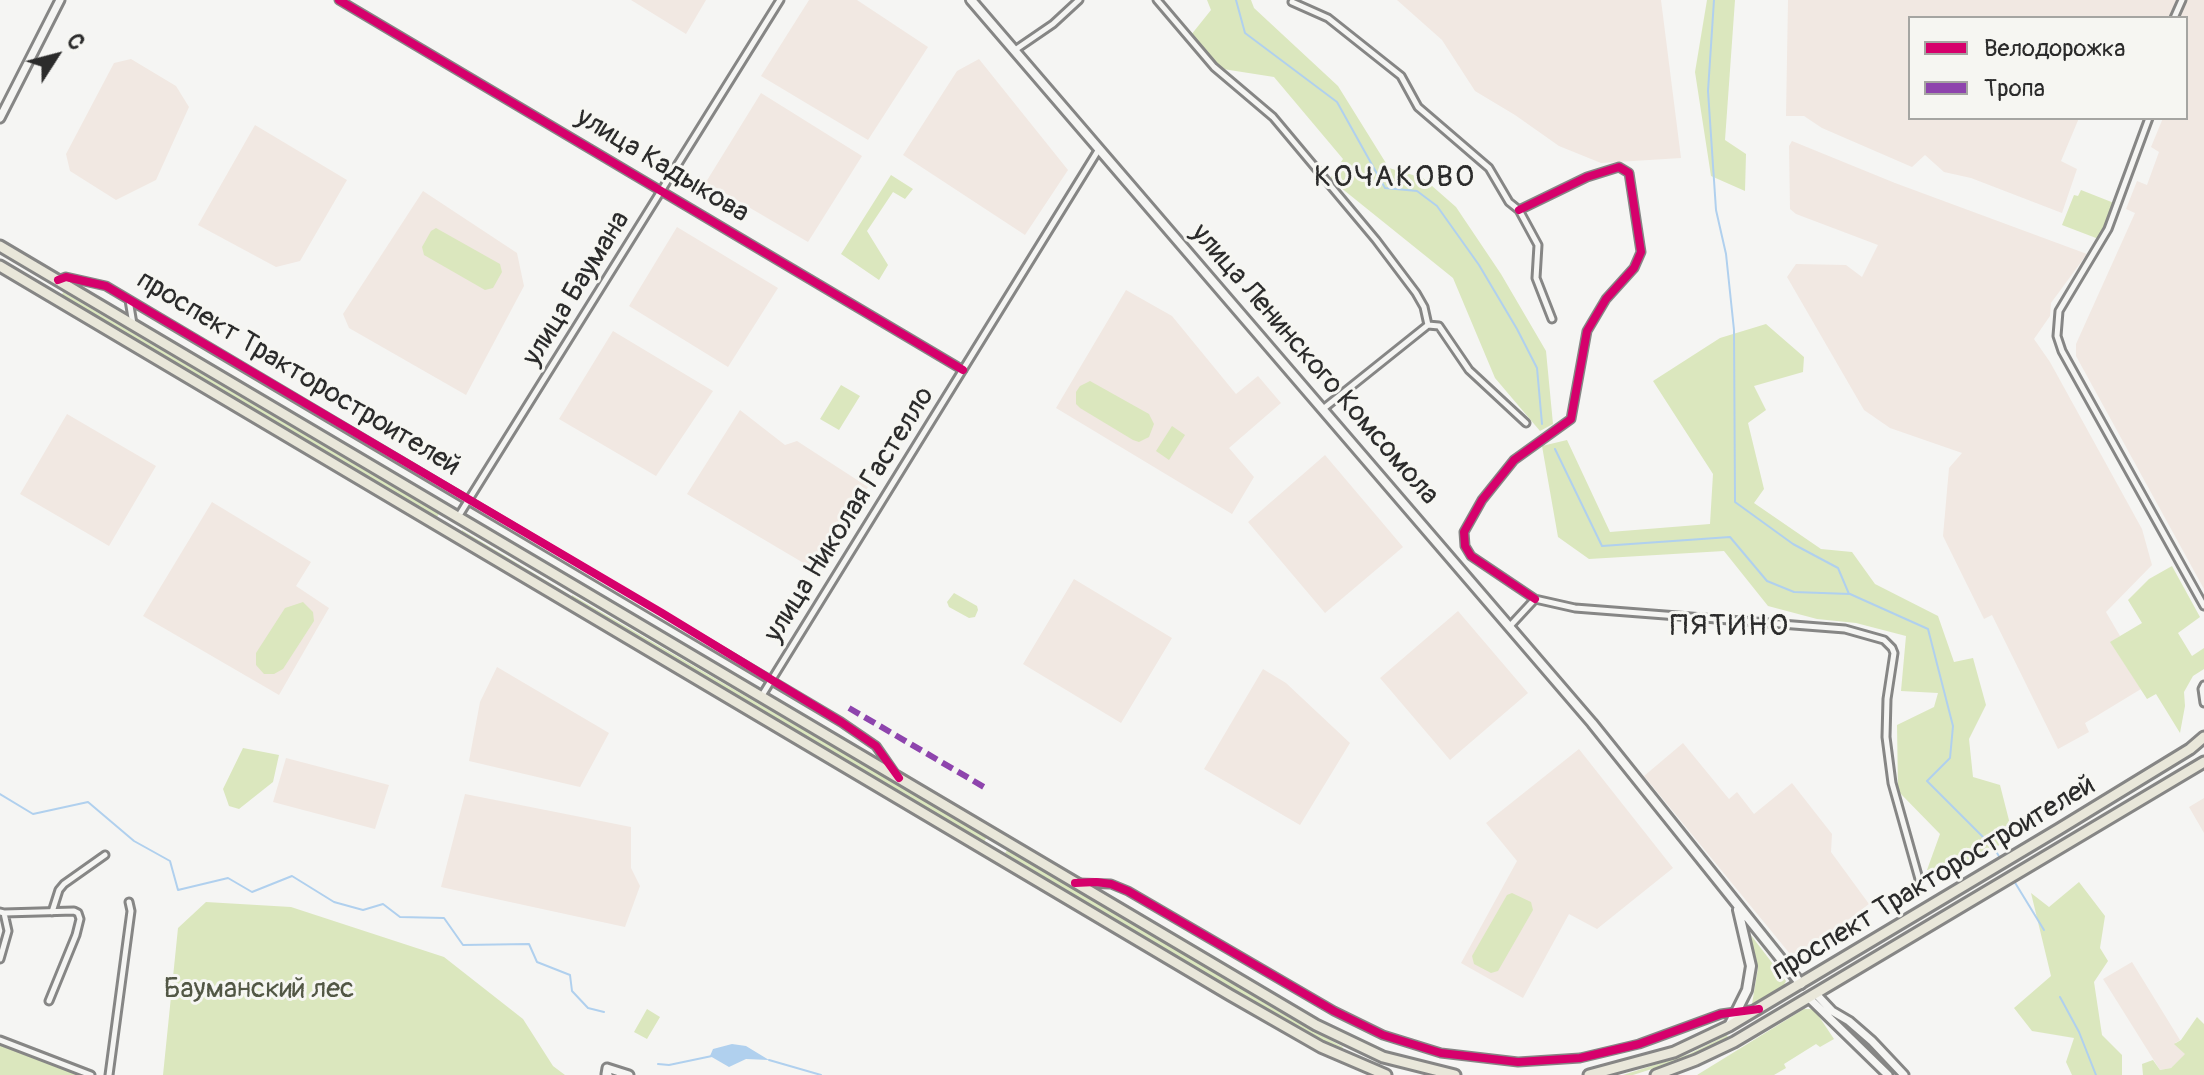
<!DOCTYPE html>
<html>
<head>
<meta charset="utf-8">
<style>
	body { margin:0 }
	#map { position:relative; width:2204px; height:1075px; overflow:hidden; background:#f5f5f3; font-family:Pangolin,sans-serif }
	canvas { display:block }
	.legend { position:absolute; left:1908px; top:16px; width:280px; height:104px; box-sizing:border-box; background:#f6f6f2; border:2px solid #a5a5a2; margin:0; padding:10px 14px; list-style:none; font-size:24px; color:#2b2b2b }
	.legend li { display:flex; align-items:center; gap:16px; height:40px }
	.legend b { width:40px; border:2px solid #a5a5a2 }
	.north { position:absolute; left:16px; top:16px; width:80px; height:80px; -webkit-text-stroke:6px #f6f6f2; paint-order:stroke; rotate:54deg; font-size:22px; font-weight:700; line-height:32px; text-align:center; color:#2b2b2b }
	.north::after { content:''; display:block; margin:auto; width:28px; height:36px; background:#2b2b2b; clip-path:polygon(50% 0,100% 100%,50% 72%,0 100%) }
</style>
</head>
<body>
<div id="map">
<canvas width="2204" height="1075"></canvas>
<ul class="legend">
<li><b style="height:10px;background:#d6006c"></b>Велодорожка</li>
<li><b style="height:10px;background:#8e44ad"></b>Тропа</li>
</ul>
<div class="north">С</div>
</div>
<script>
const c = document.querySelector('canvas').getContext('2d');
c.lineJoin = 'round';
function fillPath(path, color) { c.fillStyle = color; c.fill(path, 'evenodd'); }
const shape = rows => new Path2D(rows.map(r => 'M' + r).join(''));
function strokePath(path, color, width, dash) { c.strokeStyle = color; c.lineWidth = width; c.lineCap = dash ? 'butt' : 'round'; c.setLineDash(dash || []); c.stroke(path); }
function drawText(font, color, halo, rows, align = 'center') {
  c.font = font + ' Pangolin,sans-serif'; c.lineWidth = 6; c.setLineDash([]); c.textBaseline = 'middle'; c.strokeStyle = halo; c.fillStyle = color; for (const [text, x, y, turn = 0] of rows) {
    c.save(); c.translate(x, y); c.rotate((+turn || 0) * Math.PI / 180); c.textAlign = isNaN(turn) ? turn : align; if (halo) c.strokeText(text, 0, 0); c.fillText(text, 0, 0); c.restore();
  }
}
const built = shape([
	[631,0,706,0,686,34],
	[809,0,857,0,928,47,868,140,761,76],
	[1397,0,1661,0,1681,158,1601,163,1559,146,1515,115,1475,91,1442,40],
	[1788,0,2204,0,2204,589,2076,356,2076,344,2135,213,2126,209,2137,181,2147,185,2159,152,2151,147,2163,118,2186,118,2186,18,1910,18,1910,118,2079,118,2061,161,2077,169,2062,213,1971,178,1944,172,1925,155,1912,167,1822,128,1804,116,1786,116],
	[131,59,176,86,189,107,156,180,116,200,70,171,66,154,114,63],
	[979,59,1068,170,1025,235,903,155,957,71],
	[761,93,862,156,808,242,706,182],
	[255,125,347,180,300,261,276,267,198,225],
	[1792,141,1895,183,2087,254,2051,303,2050,316,2034,339,2050,362,2142,529,2152,565,2106,612,2120,636,2111,643,2141,689,2085,723,2089,732,2058,749,1992,615,1984,619,1943,536,1949,468,1962,453,1890,428,1864,410,1787,277,1796,264,1846,265,1862,277,1878,245,1796,214,1790,209,1789,146],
	[423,191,517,253,524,286,466,395,349,328,343,314],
	[677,227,778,288,728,367,629,306],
	[1126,290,1172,316,1236,394,1258,376,1281,403,1229,448,1254,477,1232,514,1056,408],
	[613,331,713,391,656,476,559,419],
	[740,410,785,445,797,441,868,487,817,571,687,494],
	[67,414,156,466,109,546,20,494],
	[1325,455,1403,547,1325,613,1248,522],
	[212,502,311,562,296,586,329,608,279,695,143,616],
	[1074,579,1172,638,1121,723,1023,664],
	[1458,611,1528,693,1450,760,1380,678],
	[497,667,609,733,580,787,469,761,480,702],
	[1263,669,1286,683,1350,743,1300,825,1204,769],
	[1683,743,1729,799,1737,792,1754,814,1792,783,1832,834,1831,852,1869,904,1795,960,1644,776],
	[1579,749,1673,868,1597,929,1569,914,1523,998,1461,963,1517,861,1486,823],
	[286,758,389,785,375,829,273,802],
	[465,794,631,827,631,868,640,886,625,927,441,887],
	[2204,798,2204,833,2189,807],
	[2132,962,2180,1040,2175,1043,2186,1054,2171,1068,2160,1070,2103,979]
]);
const green = shape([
	[1207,0,1251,0,1254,8,1338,86,1389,168,1423,178,1456,207,1501,274,1546,351,1553,424,1540,431,1495,378,1453,278,1330,179,1343,159,1274,77,1223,69,1191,35,1211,10],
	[1707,0,1735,0,1725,140,1746,154,1745,191,1711,176,1695,72],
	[891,175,913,189,905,199,893,192,867,231,888,265,879,280,841,254],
	[2081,190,2114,203,2102,236,2096,238,2062,225,2074,195,2078,196],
	[436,228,500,264,502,272,493,288,485,290,424,255,422,247,431,231],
	[63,292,439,514,437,517,62,295],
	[1766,324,1804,357,1803,372,1754,386,1766,410,1748,423,1764,489,1754,503,1821,549,1852,552,1875,584,1938,616,1954,662,1973,658,1986,705,1969,739,1973,777,2000,785,2013,836,1957,873,1927,870,1940,834,1898,791,1897,725,1934,707,1938,693,1901,691,1906,636,1856,623,1817,619,1768,606,1724,551,1589,559,1558,537,1542,446,1567,440,1610,532,1710,524,1713,474,1653,381,1720,338],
	[1090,381,1149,414,1154,424,1149,437,1139,442,1133,440,1080,408,1076,404,1076,392,1080,386],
	[841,385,860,396,839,430,820,419],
	[1172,426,1185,435,1169,460,1156,451],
	[462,530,570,595,569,598,460,533],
	[2172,566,2200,617,2178,633,2192,656,2204,648,2204,669,2193,676,2184,692,2185,706,2180,733,2156,694,2147,699,2110,642,2142,623,2128,600,2149,579],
	[954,593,977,606,978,610,975,617,969,618,949,607,947,602],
	[572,595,987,837,984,842,570,599],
	[303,602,313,612,314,621,283,669,274,674,264,674,256,665,256,653,285,608],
	[243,748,279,755,273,782,239,809,229,806,223,789],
	[1008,849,1288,1017,1343,1047,1341,1050,1286,1022,1005,853],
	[2079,882,2105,916,2100,948,2108,961,2094,982,2102,1035,2122,1055,2122,1075,2072,1075,2066,1062,2074,1038,2032,1031,2014,1008,2051,976,2031,893,2049,907],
	[1512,893,1531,902,1533,910,1498,971,1491,973,1474,964,1472,956,1507,895],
	[206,902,291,907,444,957,523,1019,553,1066,565,1075,163,1075,178,928],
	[1750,934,1786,981,1784,985,1752,1004,1758,968],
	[647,1009,660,1017,647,1039,634,1032],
	[1804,1009,1812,1009,1816,1012,1834,1039,1820,1047,1816,1044,1784,1064,1786,1068,1774,1075,1697,1075],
	[2197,1017,2204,1024,2204,1075,2143,1075,2142,1064,2153,1060,2160,1070,2171,1068,2185,1054,2174,1044,2181,1040],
	[1727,1035,1728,1037,1690,1057,1633,1075,1623,1075,1689,1054],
	[0,1041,89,1075,0,1075]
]);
const water = shape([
	[732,1044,746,1046,769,1060,746,1059,729,1067,710,1056,713,1049]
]);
const stream = shape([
	[1236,0,1245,33,1337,102,1385,188,1417,191,1437,206,1479,265,1517,329,1537,368,1542,424],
	[1714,0,1708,91,1716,210,1726,254,1734,330,1735,502,1793,544,1838,568,1849,594],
	[1555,449,1602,546,1730,537,1767,581,1794,592,1850,594,1928,629,1953,726,1950,758,1927,781,1994,848,2000,858],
	[0,794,33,814,88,802,134,841,170,861,178,890,228,878,252,892,292,876,334,902,363,910,383,904,400,917,444,918,463,945,529,944,537,962,570,975,572,991,588,1008,604,1012],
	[2014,881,2044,930],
	[2060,997,2079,1032,2096,1075],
	[769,1060,821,1075],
	[658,1064,669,1065,712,1056]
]);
const minor = shape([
	[339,0,963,370],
	[1157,0,1214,67,1273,117,1376,240,1416,293,1424,307,1428,325],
	[1292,2,1328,18,1401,76,1418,107,1489,168,1509,202,1519,210,1538,245,1536,278,1552,319],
	[2174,18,2182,0],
	[1015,50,1053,24,1079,0],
	[2149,118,2108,229,2059,311,2057,336,2062,351,2204,606],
	[1519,210,1587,177,1619,167,1629,173,1641,252,1634,268,1606,299,1587,331,1571,419,1514,460,1482,500,1464,532,1465,546,1471,556,1535,599],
	[58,280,66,277,106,286,841,722,876,746,894,772],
	[129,300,133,324],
	[1428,325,1439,326,1469,370,1526,423],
	[1323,409,1428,325],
	[458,517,780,0],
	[1510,626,1535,599,1575,608,1845,629,1884,640,1892,648,1894,653,1887,699,1886,737,1892,783,1919,879],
	[2204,685,2202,689,2204,703],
	[761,697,1099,149],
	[1079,883,1111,884,1128,891,1334,1011,1383,1035,1441,1053,1518,1062,1580,1058,1639,1044,1721,1014,1750,1010],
	[0,912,4,913,8,931,0,959],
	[52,912,59,890,64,884,105,855],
	[4,913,74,911,78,913,80,919,76,935,49,1001],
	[0,1040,91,1075],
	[109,1075,131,911,129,902]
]);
const tertiary = shape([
	[0,118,60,0],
	[1816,994,1832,1011,1849,1021,1872,1041,1904,1075],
	[1809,998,1888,1075],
	[608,1075,606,1074,607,1068,629,1075]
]);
const secondary = shape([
	[971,0,1592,723,1801,984],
	[1729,1026,1747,990,1751,966,1738,910]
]);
const primary = shape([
	[0,246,1316,1025,1383,1057,1455,1075],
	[0,266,1230,995,1321,1047,1386,1075],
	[1589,1075,1674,1052,1729,1026,2059,829,2190,749,2204,737],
	[1656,1075,1696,1060,1734,1042,2204,762]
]);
const quiet = shape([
	[849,708,984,787]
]);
const cycleway = shape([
	[339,0,963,370],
	[1519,210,1587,177,1619,167,1629,173,1641,252,1634,268,1606,299,1587,331,1571,419,1514,460,1482,500,1464,532,1465,546,1471,556,1535,599],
	[58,280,66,277,106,286,662,613,841,722,876,746,899,778],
	[1075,883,1096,882,1111,884,1128,891,1334,1011,1383,1035,1441,1053,1518,1062,1580,1058,1639,1044,1721,1014,1759,1009]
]);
const streetNames = [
	["улица Кадыкова",662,166,31],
	["улица Баумана",577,289,-58],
	["улица Ленинского Комсомола",1314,365,49],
	["проспект Тракторостроителей",298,374,31],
	["улица Николая Гастелло",850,515,-58],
	["проспект Тракторостроителей",1934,879,-31]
];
const parkNames = [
	["Бауманский лес",259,990]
];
const neighbourhoodNames = [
	["КОЧАКОВО",1395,178],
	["ПЯТИНО",1730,627]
];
fillPath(built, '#f1e8e2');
fillPath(green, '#dbe7be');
fillPath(water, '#b0d0ee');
strokePath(stream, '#b0d0ee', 2);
strokePath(minor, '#868685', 11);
strokePath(tertiary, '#868685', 13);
strokePath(secondary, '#868685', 14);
strokePath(primary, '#868685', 15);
strokePath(minor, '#f5f5f3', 5);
strokePath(tertiary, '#f5f5f3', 7);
strokePath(secondary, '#f5f5f3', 8);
strokePath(primary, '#e9e7da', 9);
strokePath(quiet, '#8e44ad', 6, [12, 6]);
strokePath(cycleway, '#d6006c', 8);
drawText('28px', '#2b2b2b', '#f6f6f2', streetNames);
drawText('28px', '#525745', '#f6f6f2', parkNames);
c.letterSpacing = '2px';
drawText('30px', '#2b2b2b', '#f6f6f2', neighbourhoodNames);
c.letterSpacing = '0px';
</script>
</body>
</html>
